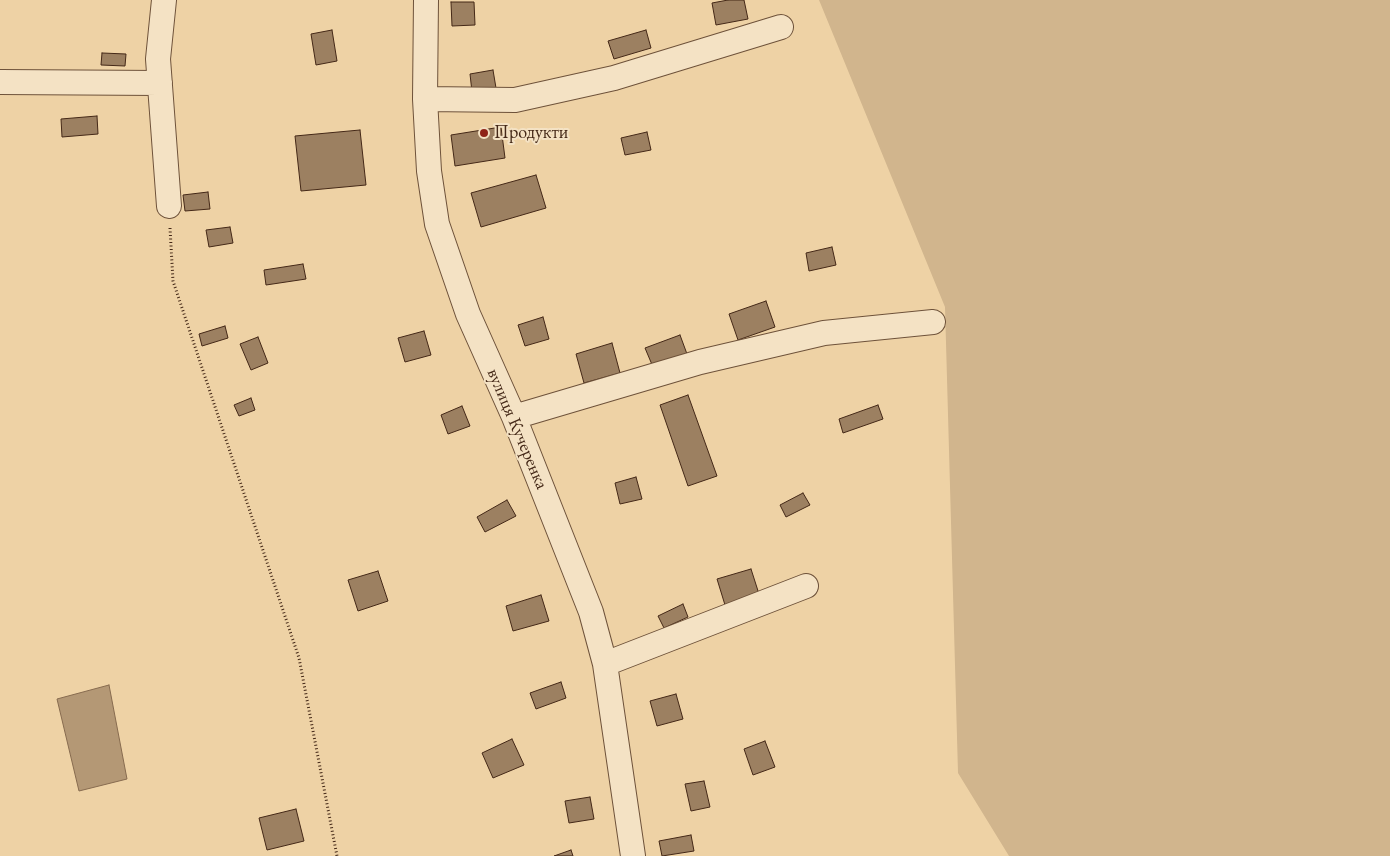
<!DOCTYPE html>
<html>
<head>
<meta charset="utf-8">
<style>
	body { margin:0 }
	canvas { display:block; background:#eed2a5 }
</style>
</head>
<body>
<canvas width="1390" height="856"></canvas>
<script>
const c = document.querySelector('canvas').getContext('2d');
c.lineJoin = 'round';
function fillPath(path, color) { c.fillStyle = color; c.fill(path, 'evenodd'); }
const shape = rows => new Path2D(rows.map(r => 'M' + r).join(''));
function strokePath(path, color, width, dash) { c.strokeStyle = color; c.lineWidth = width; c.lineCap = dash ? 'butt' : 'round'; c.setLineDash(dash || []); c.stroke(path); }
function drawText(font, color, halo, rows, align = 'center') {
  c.font = font + ' "EB Garamond",serif'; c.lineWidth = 4; c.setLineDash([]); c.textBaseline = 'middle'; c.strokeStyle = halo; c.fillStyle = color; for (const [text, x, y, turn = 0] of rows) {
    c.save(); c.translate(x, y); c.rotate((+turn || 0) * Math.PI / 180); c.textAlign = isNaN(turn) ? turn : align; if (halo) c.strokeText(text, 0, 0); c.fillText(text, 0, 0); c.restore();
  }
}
const green = shape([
	[819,0,1390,0,1390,856,1009,856,958,773,945,307]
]);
const water = shape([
	[109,685,127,779,79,791,57,699,109,685]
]);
const building = shape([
	[728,0,744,0,748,19,716,25,712,3,728,0],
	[451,2,474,2,475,25,452,26,451,2],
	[332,30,337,61,316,65,311,34,332,30],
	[646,30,651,48,614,59,608,41,646,30],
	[102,53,126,54,125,66,101,65,102,53],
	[493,70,496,88,472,92,470,74,493,70],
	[97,116,98,134,62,137,61,119,97,116],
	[501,127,505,158,455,166,451,135,501,127],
	[360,130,366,185,301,191,295,136,360,130],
	[647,132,651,150,625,155,621,138,647,132],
	[536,175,546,208,481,227,471,193,536,175],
	[208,192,210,209,185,211,183,195,208,192],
	[230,227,233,243,209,247,206,230,230,227],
	[832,247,836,265,809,271,806,253,832,247],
	[303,264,306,279,266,285,264,270,303,264],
	[766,301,775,327,738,340,729,314,766,301],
	[543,317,549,339,525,346,518,325,543,317],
	[225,326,228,338,202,346,199,334,225,326],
	[424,331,431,355,405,362,398,338,424,331],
	[680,335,687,354,653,367,645,348,680,335],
	[258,337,268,363,251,370,240,344,258,337],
	[612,343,620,373,584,383,576,354,612,343],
	[688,395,717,476,688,486,660,405,688,395],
	[251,398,255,410,239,416,234,405,251,398],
	[878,405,883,419,843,433,839,419,878,405],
	[462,406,470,426,448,434,441,415,462,406],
	[636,477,642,499,620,504,615,483,636,477],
	[803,493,810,505,786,517,780,505,803,493],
	[507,500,516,516,485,532,477,517,507,500],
	[751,569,759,594,725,605,717,579,751,569],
	[378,571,388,601,358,611,348,580,378,571],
	[541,595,549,621,513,631,506,606,541,595],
	[683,604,688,617,664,628,658,616,683,604],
	[561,682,566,698,536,709,530,693,561,682],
	[676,694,683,719,657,726,650,701,676,694],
	[512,739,524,765,493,778,482,753,512,739],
	[765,741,775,767,753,775,744,749,765,741],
	[704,781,710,807,691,811,685,784,704,781],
	[590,797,594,819,569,823,565,801,590,797],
	[296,809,304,841,267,850,259,818,296,809],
	[691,835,694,851,662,856,659,841,691,835],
	[571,850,573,856,554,856,571,850]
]);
const path = shape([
	[170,228,173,281,299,658,337,856]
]);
const minor = shape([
	[164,0,158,59,169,206],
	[426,0,425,99,429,171,437,224,468,314,514,417,591,612,605,664,633,856],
	[0,82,160,83],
	[425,99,515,100,614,78,781,27],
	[514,417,700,362,824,333,933,322],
	[605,664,806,586]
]);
const markers = [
	[484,133,5,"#8f2418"]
];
const poiNames = [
	["Продукти",494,133]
];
const streetNames = [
	["вулиця Кучеренка",517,429,67]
];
fillPath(green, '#d1b58d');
fillPath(water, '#b49875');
strokePath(water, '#876b4f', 1);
fillPath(building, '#9c8061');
strokePath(building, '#442817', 1);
strokePath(minor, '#6e523a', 26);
strokePath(path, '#442817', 3, [1, 2.5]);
strokePath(minor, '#f4e2c4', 24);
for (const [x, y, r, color] of markers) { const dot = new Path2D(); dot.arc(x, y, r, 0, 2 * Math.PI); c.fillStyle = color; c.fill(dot); strokePath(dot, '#f4e2c4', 2); }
drawText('18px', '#442817', '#f4e2c4', poiNames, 'left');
drawText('18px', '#442817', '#f4e2c4', streetNames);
</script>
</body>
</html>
